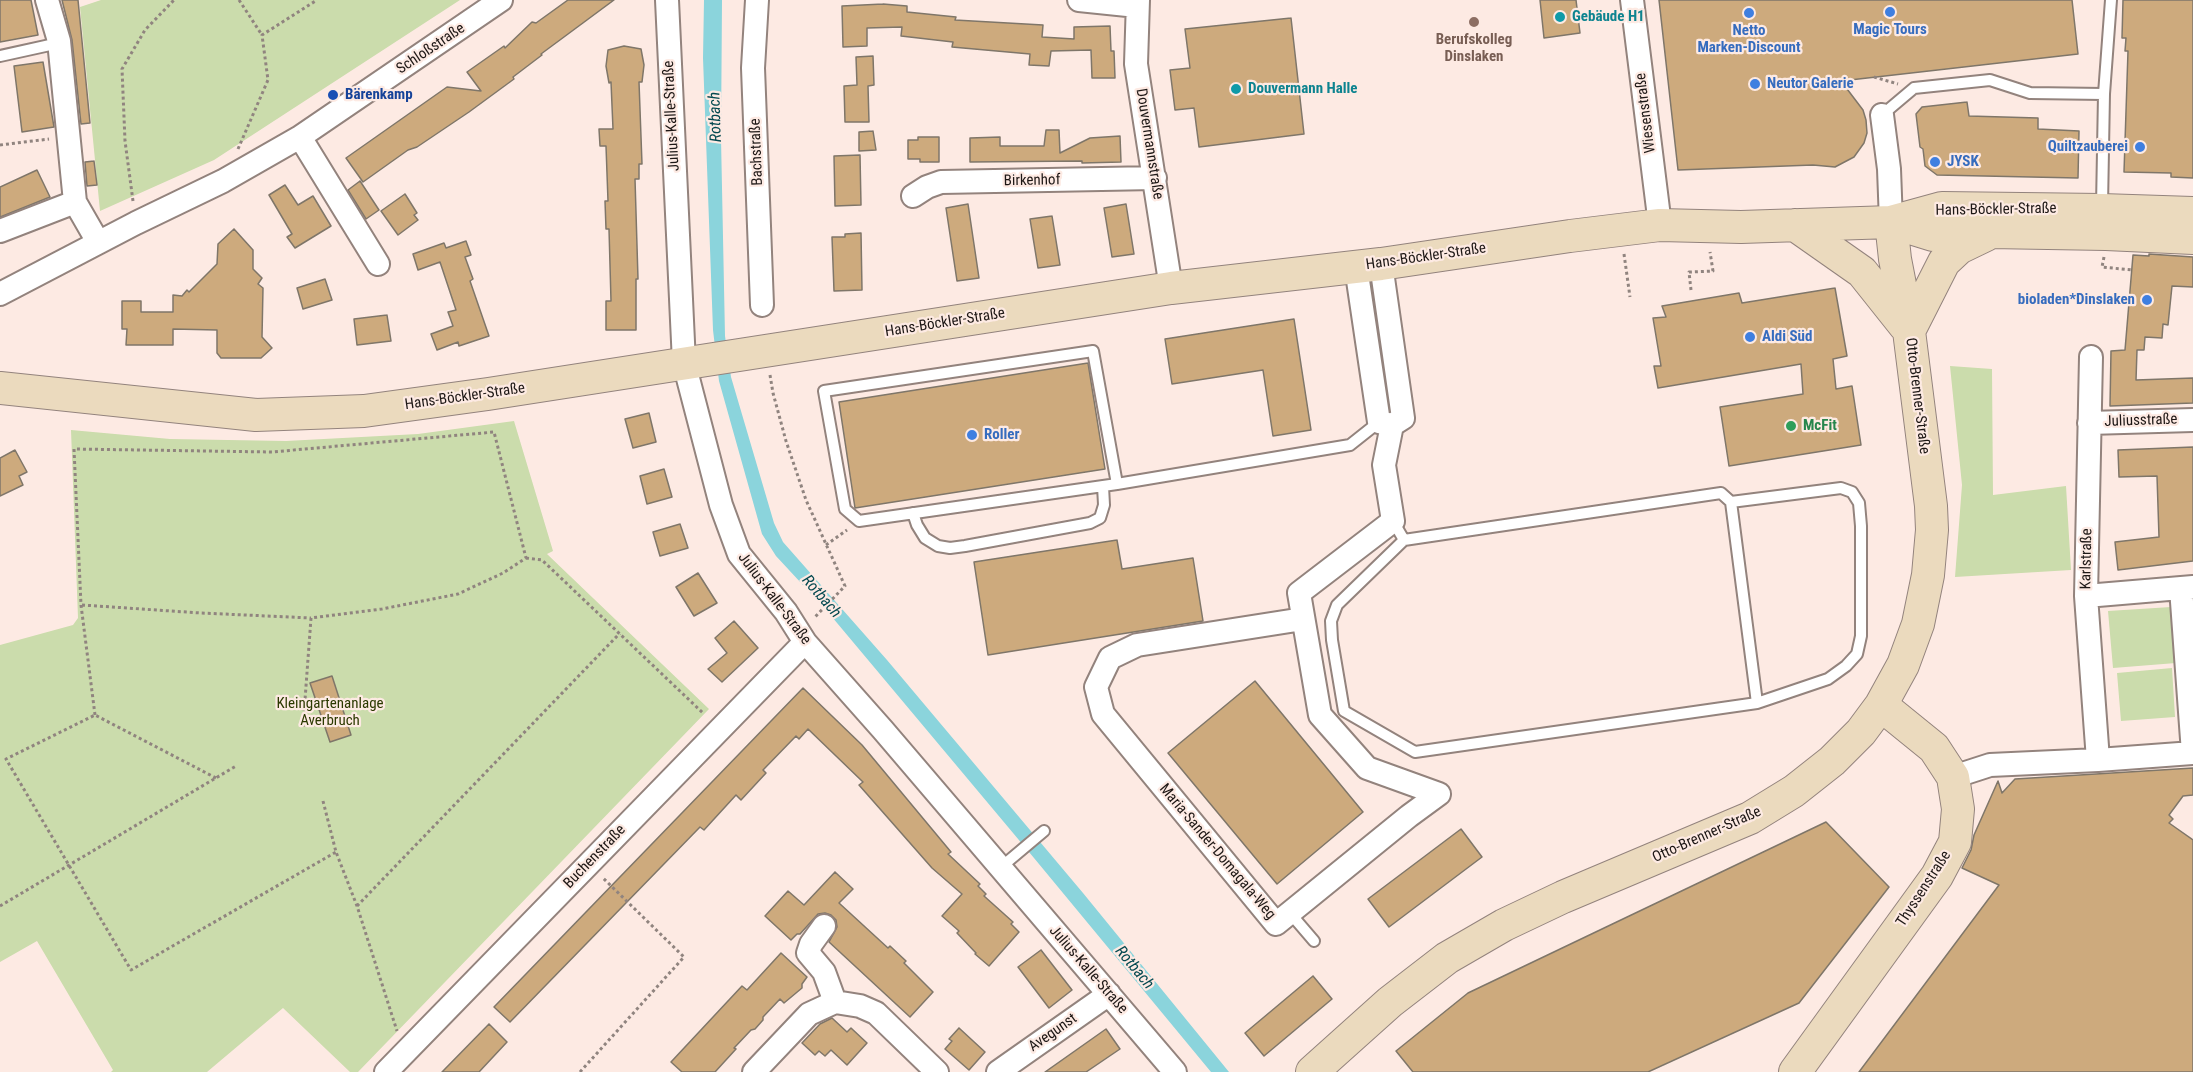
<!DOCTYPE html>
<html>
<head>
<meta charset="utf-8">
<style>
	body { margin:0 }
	canvas { display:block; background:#fdeae3 }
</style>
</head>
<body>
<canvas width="2193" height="1072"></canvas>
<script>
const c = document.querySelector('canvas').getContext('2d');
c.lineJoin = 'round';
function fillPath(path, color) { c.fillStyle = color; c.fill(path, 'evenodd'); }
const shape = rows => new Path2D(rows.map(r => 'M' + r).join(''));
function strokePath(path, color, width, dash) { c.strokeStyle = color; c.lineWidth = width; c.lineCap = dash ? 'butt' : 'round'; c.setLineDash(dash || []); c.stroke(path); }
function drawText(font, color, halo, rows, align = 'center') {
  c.font = font + ' "Roboto Condensed",sans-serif'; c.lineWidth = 4.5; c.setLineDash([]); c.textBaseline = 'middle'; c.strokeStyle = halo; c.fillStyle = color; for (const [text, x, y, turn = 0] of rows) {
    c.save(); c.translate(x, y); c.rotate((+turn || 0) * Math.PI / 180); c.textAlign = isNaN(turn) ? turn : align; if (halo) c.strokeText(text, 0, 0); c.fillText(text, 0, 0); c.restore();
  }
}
const green = shape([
	[101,0,460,0,214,160,100,211,80,7],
	[1950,366,1992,369,1993,495,2066,486,2071,570,1955,577,1962,485],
	[514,421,553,551,547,554,709,709,358,1072,350,1072,283,1008,207,1072,111,1072,113,1070,37,941,0,962,0,645,73,625,78,618,71,430,170,439,286,441,418,434],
	[2171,607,2176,663,2113,668,2108,611],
	[2172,668,2175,717,2121,721,2117,673]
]);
const water = shape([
	[704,0,722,0,721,138,725,336,731,377,774,523,783,542,887,660,1083,893,1229,1072,1211,1072,1034,858,827,611,776,556,762,534,719,381,713,330,703,58]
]);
const building = shape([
	[0,0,31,0,38,35,0,42,0,0],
	[62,0,78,0,90,123,81,124,72,40,62,0],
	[568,0,614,0,541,54,542,55,513,77,514,79,469,112,417,147,408,150,363,182,346,158,447,87,481,91,467,72,504,46,505,48,532,22,536,23,568,0],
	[1540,0,1576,0,1580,33,1544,38,1540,0],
	[1659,0,2072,0,2078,54,1841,81,1863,110,1866,120,1867,133,1864,143,1854,157,1835,167,1813,165,1678,170,1659,0],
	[2123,0,2193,0,2193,178,2171,177,2171,173,2124,172,2128,51,2125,51,2126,38,2122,38,2123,0],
	[883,4,907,6,907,12,956,17,955,20,1043,25,1042,37,1074,39,1074,27,1110,26,1111,51,1114,51,1115,78,1092,78,1091,50,1051,51,1049,66,1029,65,1030,54,952,47,953,42,901,36,902,27,867,28,867,46,843,47,842,6,883,4],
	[1291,18,1304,134,1199,147,1194,108,1175,110,1170,70,1190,68,1185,29,1291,18],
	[624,46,641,49,644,65,642,82,639,82,642,164,639,164,639,179,635,179,638,279,636,279,636,330,606,330,606,301,611,301,609,229,606,229,605,201,608,201,606,146,600,146,599,129,613,129,611,82,609,83,606,66,608,50,624,46],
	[873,56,874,85,868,86,869,122,845,122,844,86,857,85,856,57,873,56],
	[43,62,54,127,22,132,14,66,43,62],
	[1967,102,1969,116,2038,118,2038,129,2079,131,2078,178,1937,175,1925,166,1923,149,1920,147,1916,114,1922,107,1967,102],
	[1046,130,1059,130,1060,153,1090,138,1120,136,1121,162,1082,163,1082,161,970,162,970,138,1000,137,1000,146,1044,146,1046,130],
	[873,131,876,150,859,151,859,132,873,131],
	[918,137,939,137,939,162,920,162,920,159,908,159,908,140,918,140,918,137],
	[860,155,861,205,835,206,834,156,860,155],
	[94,161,97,185,87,186,85,162,94,161],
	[37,170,50,197,0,217,0,187,37,170],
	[360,181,379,210,366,219,348,190,360,181],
	[285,185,298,205,313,196,331,226,295,248,287,237,292,234,269,195,285,185],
	[405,194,417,213,414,215,418,220,398,235,381,211,405,194],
	[968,204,979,278,957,281,946,208,968,204],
	[1126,204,1134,254,1112,257,1104,208,1126,204],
	[1052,216,1060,265,1038,268,1030,219,1052,216],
	[234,229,253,250,253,269,262,278,258,284,263,288,262,337,272,348,261,358,221,358,217,353,217,330,173,329,173,345,126,345,127,329,122,329,122,301,141,301,141,312,173,312,173,295,182,296,187,290,189,292,217,264,218,244,234,229],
	[861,233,862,290,834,291,832,237,845,237,845,234,861,233],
	[466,241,471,255,465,257,473,279,470,281,489,336,459,346,458,342,437,350,431,334,453,326,448,312,456,310,440,262,418,270,413,254,444,243,446,248,466,241],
	[2149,254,2193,257,2193,287,2172,286,2168,325,2163,324,2162,338,2145,337,2144,350,2137,350,2136,380,2193,378,2193,403,2110,406,2111,351,2125,350,2133,255,2149,256,2149,254],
	[325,279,332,300,303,309,297,288,325,279],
	[1835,288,1847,356,1833,359,1836,389,1852,386,1861,445,1729,466,1720,407,1803,394,1801,364,1658,388,1654,366,1661,366,1653,318,1666,317,1662,306,1739,293,1742,303,1835,288],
	[387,315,391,341,357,345,354,319,387,315],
	[1294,319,1311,430,1273,436,1263,370,1172,384,1165,339,1294,319],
	[1088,363,1105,469,855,508,839,402,1088,363],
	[649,413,656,442,633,448,625,419,649,413],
	[2193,447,2193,561,2118,570,2115,542,2159,537,2157,476,2119,477,2118,450,2193,447],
	[15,450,27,472,19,476,23,485,0,496,0,458,15,450],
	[664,469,672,497,647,504,640,476,664,469],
	[680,524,688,548,660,556,653,532,680,524],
	[1117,540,1122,569,1193,558,1203,621,988,655,974,562,1117,540],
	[698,573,717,603,694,616,676,587,698,573],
	[734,621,758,648,722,682,708,669,727,653,715,638,734,621],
	[332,676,351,735,330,742,310,683,332,676],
	[1255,681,1363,812,1277,884,1168,753,1255,681],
	[803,688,862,745,951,852,948,854,980,884,978,886,986,894,984,896,1013,922,1011,924,1019,932,989,966,975,954,976,953,957,933,959,931,942,916,962,894,932,868,859,785,863,782,808,729,799,739,796,736,763,770,766,773,741,800,736,795,704,830,700,827,510,1022,494,1007,803,688],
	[2193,768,2193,795,2183,796,2169,815,2173,819,2169,823,2193,840,2193,1072,1859,1072,1999,885,1962,868,1971,850,1974,835,1998,781,2002,793,2015,779,2193,768],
	[1826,822,1889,887,1799,1003,1648,1072,1413,1072,1396,1051,1468,993,1826,822],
	[1461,829,1482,857,1389,927,1368,899,1461,829],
	[835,872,853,889,839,903,888,948,890,946,906,961,904,963,933,992,910,1017,829,942,837,927,836,920,831,915,825,913,818,914,800,934,797,934,791,940,765,916,788,891,804,905,835,872],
	[1041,950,1072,990,1049,1008,1018,967,1041,950],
	[781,953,807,977,802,984,802,988,784,1003,780,999,763,1017,763,1020,755,1029,751,1030,734,1048,736,1049,715,1072,682,1072,671,1062,742,986,747,990,781,953],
	[1313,976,1332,999,1264,1056,1245,1033,1313,976],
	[832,1018,847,1032,851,1028,867,1043,847,1065,831,1050,825,1056,819,1051,815,1055,802,1043,820,1024,832,1018],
	[489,1024,507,1042,479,1072,442,1072,489,1024],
	[959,1028,985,1052,969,1070,945,1049,952,1041,949,1039,959,1028],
	[1106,1029,1120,1049,1086,1072,1045,1072,1106,1029]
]);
const path = shape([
	[239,0,262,35],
	[1874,77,1898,84],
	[0,145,49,139],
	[238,149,268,80,262,35,317,0],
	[133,201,125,141,122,69,145,30,174,0],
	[1624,254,1630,297],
	[2104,257,2102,267,2132,270],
	[1691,290,1689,272,1713,271,1710,252],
	[770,375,773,393,786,441,806,500,845,586,814,618],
	[826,545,847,530],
	[526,558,542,560,704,714],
	[82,605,201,613,311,618],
	[95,715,81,605,74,449,272,452,494,432,526,558,503,573,458,594,382,609,311,618,303,727],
	[216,778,95,715,6,759,131,970,336,852],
	[323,801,336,852,357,906,397,1031],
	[0,906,236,766],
	[357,906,620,633],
	[580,1072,684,957,603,878]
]);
const lane = shape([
	[0,56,59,43],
	[2104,94,2111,0],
	[1882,115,1914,88,1990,80,2030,93,2104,94,2102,206],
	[1117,484,1093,351,824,391,845,509,859,521,1117,484,1350,445,1379,422],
	[1731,502,1841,488,1852,492,1859,503,1861,526,1861,636,1857,654,1846,666,1828,679,1757,703],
	[913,513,917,525,925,538,938,546,950,548,965,546,1090,523,1100,518,1104,505,1103,486],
	[1393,521,1404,540,1721,493,1731,502,1757,703,1415,752,1344,711,1332,640,1331,621,1337,605,1404,540],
	[1000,868,1044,831],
	[1290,913,1314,941]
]);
const street = shape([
	[47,0,59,41,75,202,98,242],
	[667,0,684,363,721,505,739,554,786,612,805,642,883,730,1175,1072],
	[757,0,753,68,762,305],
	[1079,0,1137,6],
	[1138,0,1136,64,1171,288],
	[1632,0,1660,225],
	[1882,115,1889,169,1891,222],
	[300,137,378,264],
	[913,196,927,187,941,182,1155,178],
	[0,231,75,202],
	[1356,267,1379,422,1392,425,1403,418,1381,264],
	[0,294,136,223,223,181,300,137,501,0],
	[2091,357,2086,596,2098,760],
	[2089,423,2193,420],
	[2181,588,2193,753],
	[2086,596,2193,587],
	[1303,619,1137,645,1110,658,1096,687,1103,714,1276,924,1409,816,1439,794,1367,768,1320,715,1299,593,1393,521,1384,465,1392,425],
	[1953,777,1990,765,2098,760,2193,753],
	[824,926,811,944,808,953,824,972,835,1002],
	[386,1072,805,642],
	[754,1072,809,1014,835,1002,860,1006,876,1013,937,1072],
	[998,1072,1109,994]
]);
const secondary = shape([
	[1891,222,1933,235,1990,232,2106,234,2193,238],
	[1795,225,1862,272,1905,326],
	[1909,331,1944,262,1959,248,1986,235],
	[0,388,256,415,364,411,488,394,1171,288,1381,264,1570,236,1660,225,1741,227,1891,222,1942,208,2102,210,2193,213],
	[1312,1072,1390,1002,1447,958,1504,925,1563,897,1750,818,1794,791,1832,761,1861,732,1881,705,1903,665,1918,624,1928,575,1932,530,1931,506,1909,331,1895,259,1891,222],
	[1795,1072,1937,876,1955,842,1958,809,1953,777,1934,748,1881,705]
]);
const markers = [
	[1890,12,6,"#3f7fe0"],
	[1749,13,6,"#3f7fe0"],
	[1560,17,6,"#0f9aa8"],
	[1474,22,6,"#8d6e63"],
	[1755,84,6,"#3f7fe0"],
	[1236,89,6,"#0f9aa8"],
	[333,95,6,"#1a4fb4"],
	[2140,147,6,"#3f7fe0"],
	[1935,162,6,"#3f7fe0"],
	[2147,300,6,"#3f7fe0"],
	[1750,337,6,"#3f7fe0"],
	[1791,426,6,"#2e9e5b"],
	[972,435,6,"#3f7fe0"]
];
const cultureNames = [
	["Gebäude H1",1572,17],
	["Douvermann Halle",1248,89]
];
const shopNames = [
	["Magic Tours",1890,30,"center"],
	["Netto",1749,31,"center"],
	["Marken-Discount",1749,48,"center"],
	["Neutor Galerie",1767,84],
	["Quiltzauberei",2128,147,"right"],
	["JYSK",1947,162],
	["bioladen*Dinslaken",2135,300,"right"],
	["Aldi Süd",1762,337],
	["Roller",984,435]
];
const educationNames = [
	["Berufskolleg",1474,40],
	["Dinslaken",1474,57]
];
const streetNames = [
	["Schloßstraße",431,49,-34],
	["Wiesenstraße",1646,113,-97],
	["Julius-Kalle-Straße",672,116,-93],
	["Douvermannstraße",1149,144,81],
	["Bachstraße",757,152,-92],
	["Birkenhof",1032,181,-1],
	["Hans-Böckler-Straße",1996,210,-1],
	["Hans-Böckler-Straße",1426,257,-8],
	["Hans-Böckler-Straße",945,323,-9],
	["Otto-Brenner-Straße",1917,396,83],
	["Hans-Böckler-Straße",465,397,-8],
	["Juliusstraße",2141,421,-2],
	["Karlstraße",2087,559,-89],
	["Julius-Kalle-Straße",774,599,53],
	["Otto-Brenner-Straße",1707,835,-24],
	["Maria-Sander-Domagala-Weg",1217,852,50],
	["Buchenstraße",595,857,-46],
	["Thyssenstraße",1924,889,-57],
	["Julius-Kalle-Straße",1088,970,49],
	["Avegunst",1053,1033,-35]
];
const transitNames = [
	["Bärenkamp",345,95]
];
const leisureNames = [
	["McFit",1803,426]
];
const parkNames = [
	["Kleingartenanlage",330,704],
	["Averbruch",330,721]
];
const waterNames = [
	["Rotbach",716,117,-92],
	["Rotbach",821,597,49],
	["Rotbach",1134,968,50]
];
fillPath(green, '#cbdcac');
fillPath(water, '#8bd4dc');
fillPath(building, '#cdaa7d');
strokePath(building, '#7f7669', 1.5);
strokePath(lane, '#93837d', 14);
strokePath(street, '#93837d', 26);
strokePath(secondary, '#93837d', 34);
strokePath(path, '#90847f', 3, [3, 3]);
strokePath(lane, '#fff', 10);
strokePath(street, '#fff', 22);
strokePath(secondary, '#ebdabe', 32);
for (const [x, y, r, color] of markers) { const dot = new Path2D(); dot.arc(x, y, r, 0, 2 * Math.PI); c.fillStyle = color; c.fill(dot); strokePath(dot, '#fdeae3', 2); }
drawText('bold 15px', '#0d838f', '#fdeae3', cultureNames, 'left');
drawText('bold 15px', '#366cbe', '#fdeae3', shopNames, 'left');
drawText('bold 15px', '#785e54', '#fdeae3', educationNames);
drawText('15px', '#1d1715', '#fdeae3', streetNames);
drawText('bold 15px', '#164399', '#fdeae3', transitNames, 'left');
drawText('bold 15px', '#27864d', '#fdeae3', leisureNames, 'left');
drawText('15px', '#2b3900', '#fdeae3', parkNames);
drawText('italic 16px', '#044950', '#fdeae3', waterNames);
</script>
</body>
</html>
